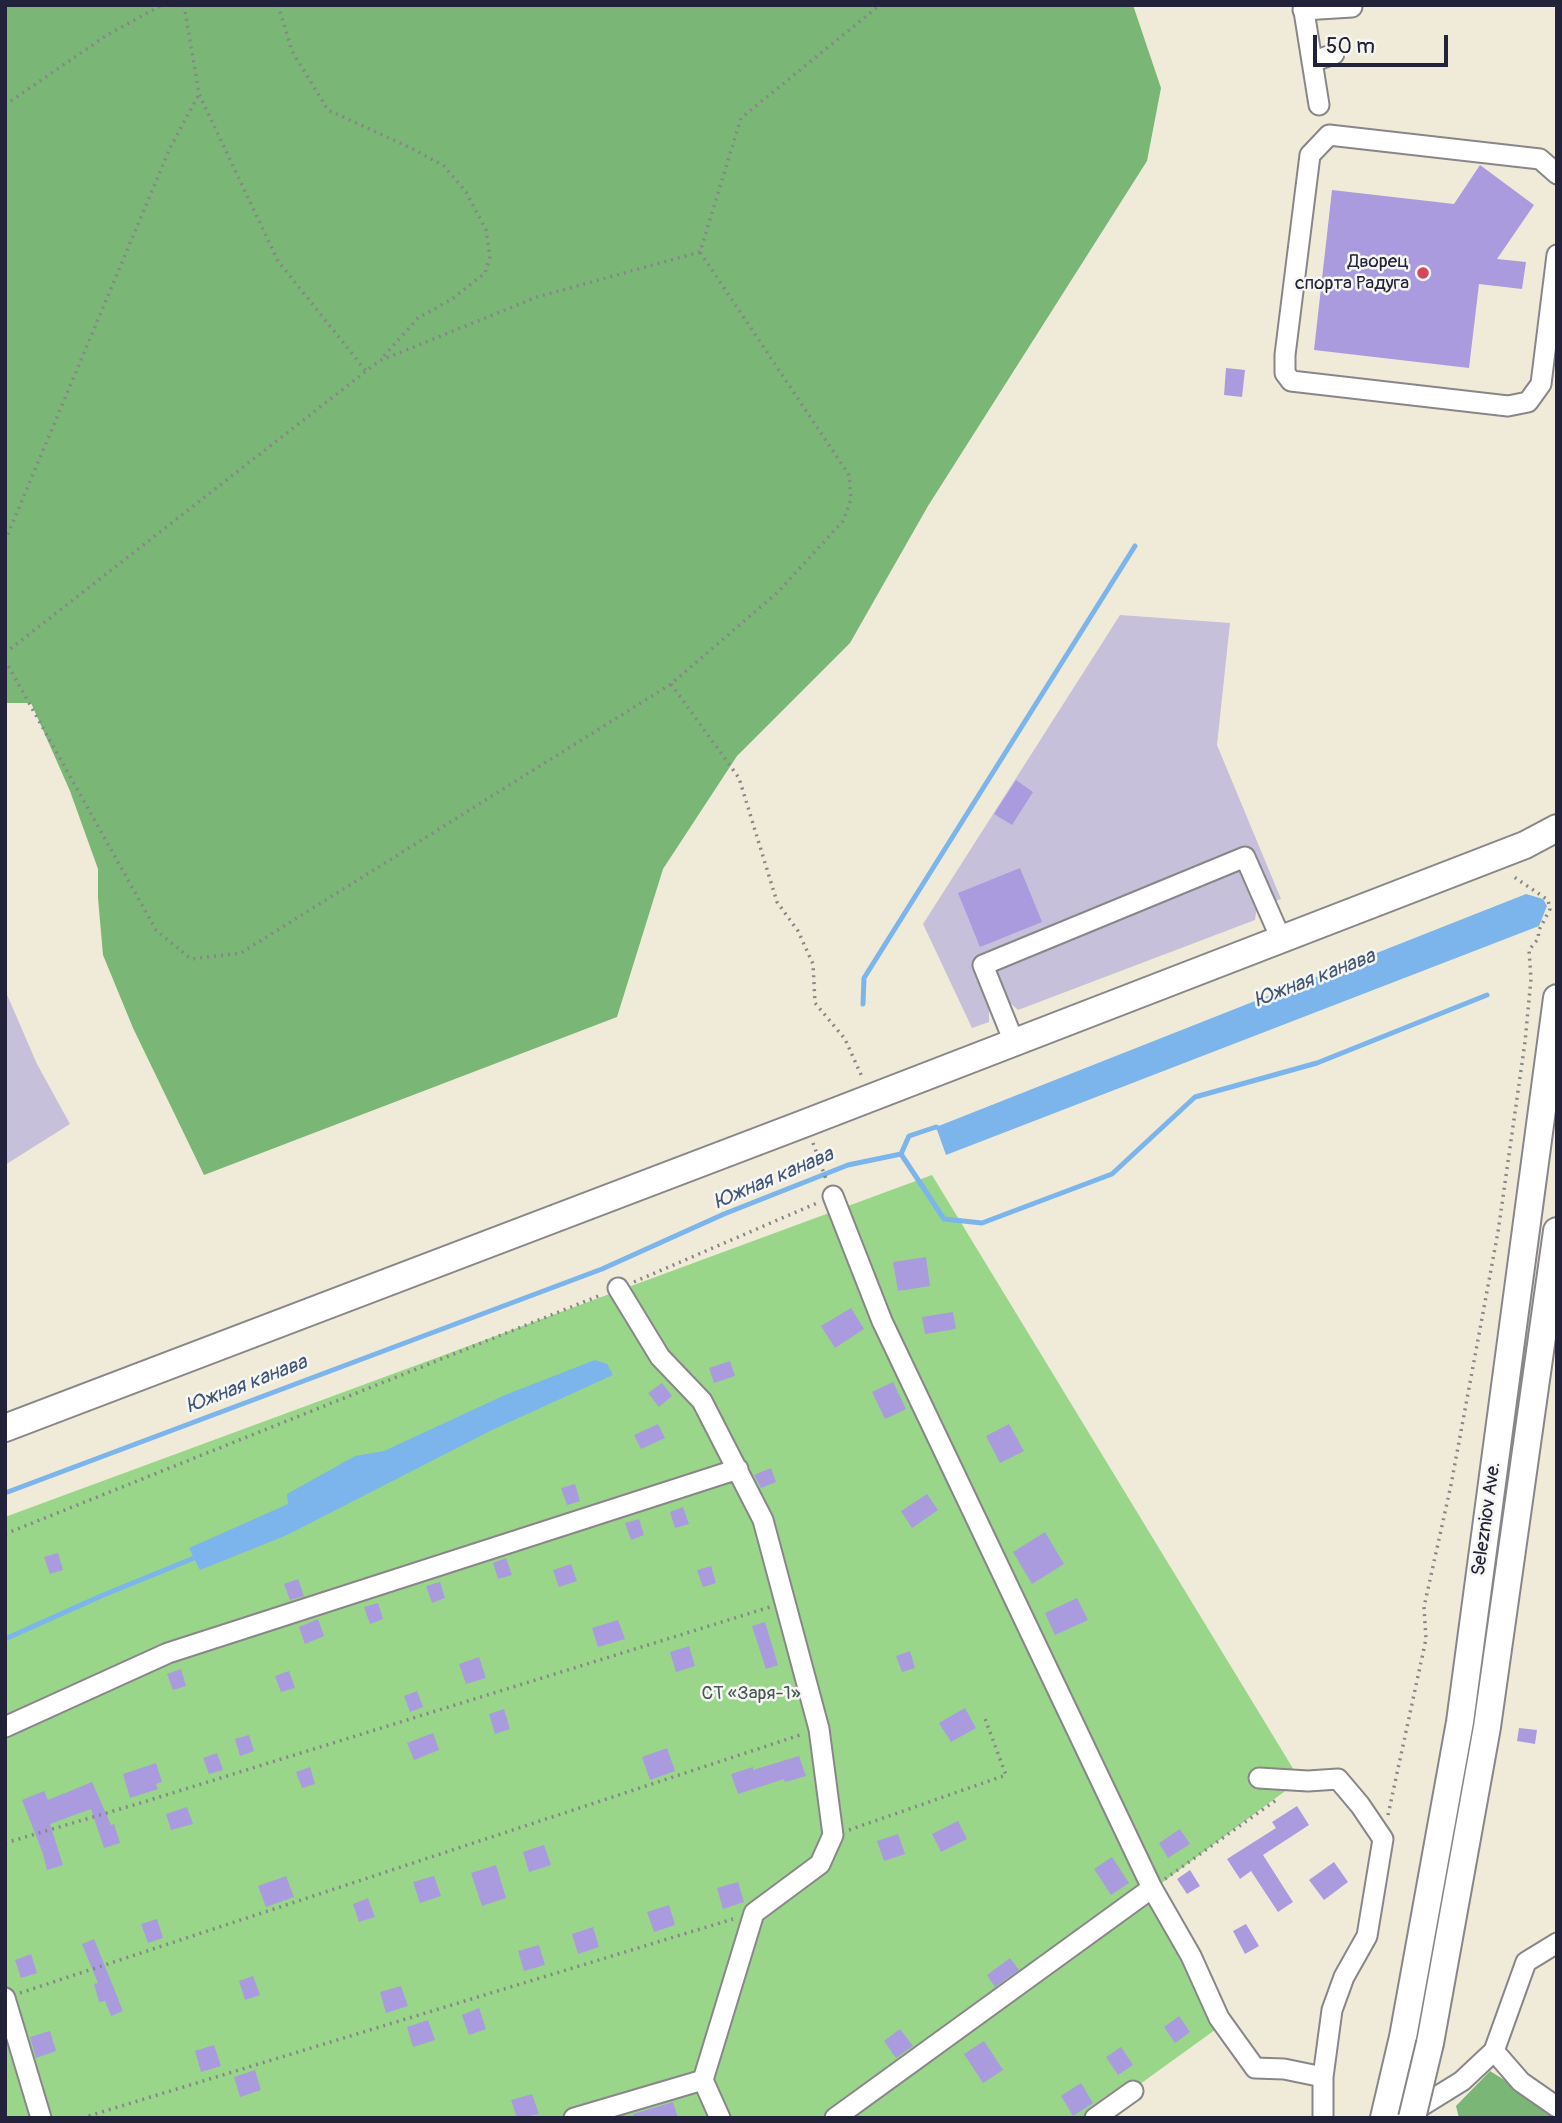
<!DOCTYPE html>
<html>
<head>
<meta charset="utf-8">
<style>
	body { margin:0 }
	#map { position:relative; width:1562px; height:2123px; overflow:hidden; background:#f0ebd8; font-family:Pangolin,sans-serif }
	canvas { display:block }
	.frame { position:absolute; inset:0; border:7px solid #22223b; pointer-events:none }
	.scale { position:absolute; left:1313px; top:35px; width:135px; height:32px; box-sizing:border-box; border:4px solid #22223b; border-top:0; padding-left:9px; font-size:21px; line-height:24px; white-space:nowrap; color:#22223b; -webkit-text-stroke:5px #f6f6f2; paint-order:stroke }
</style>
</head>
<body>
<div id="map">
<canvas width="1562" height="2123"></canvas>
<div class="frame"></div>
<div class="scale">50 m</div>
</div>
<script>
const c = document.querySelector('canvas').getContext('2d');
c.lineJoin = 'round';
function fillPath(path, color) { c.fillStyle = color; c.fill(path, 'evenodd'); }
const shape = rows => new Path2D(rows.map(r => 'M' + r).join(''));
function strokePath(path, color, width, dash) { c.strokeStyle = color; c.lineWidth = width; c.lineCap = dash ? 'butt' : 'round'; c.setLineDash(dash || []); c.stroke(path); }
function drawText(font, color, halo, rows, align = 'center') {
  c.font = font + ' Pangolin,sans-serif'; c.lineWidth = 5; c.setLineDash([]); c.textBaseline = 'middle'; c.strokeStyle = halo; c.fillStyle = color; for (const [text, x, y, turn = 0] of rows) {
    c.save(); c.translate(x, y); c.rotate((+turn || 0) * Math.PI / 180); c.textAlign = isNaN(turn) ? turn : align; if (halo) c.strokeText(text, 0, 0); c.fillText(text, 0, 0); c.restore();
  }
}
const industrial = shape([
	[1120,615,1230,623,1217,745,1281,899,1257,907,1255,920,1018,1010,1006,999,989,1006,989,1022,972,1028,923,924],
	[5,990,37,1064,70,1124,5,1165]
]);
const green = shape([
	[932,1175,1300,1780,1159,1885,1226,2022,1093,2118,5,2118,5,1517]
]);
const forest = shape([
	[5,5,1133,5,1161,88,1147,161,928,506,850,643,737,756,663,869,617,1017,204,1175,133,1028,103,955,98,898,98,869,70,791,31,703,5,703],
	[1490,2071,1557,2113,1557,2118,1459,2118,1456,2106]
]);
const water = shape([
	[1526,894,1543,899,1547,906,1539,926,946,1155,936,1127],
	[595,1360,607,1364,613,1375,492,1430,287,1535,200,1570,189,1548,288,1504,287,1494,355,1456,384,1451,505,1395]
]);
const stream = shape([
	[863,1004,864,978,1135,546],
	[901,1154,944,1219,982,1223,1112,1174,1195,1097,1317,1063,1487,995],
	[5,1493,602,1269,724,1214,848,1165,901,1154,909,1136,936,1127,941,1129],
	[5,1639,101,1596,199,1556]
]);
const building = shape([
	[1480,165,1534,205,1497,259,1526,262,1522,289,1479,284,1469,368,1314,350,1332,190,1454,204],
	[1226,368,1245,370,1242,397,1224,395],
	[1016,780,1033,792,1012,825,994,814],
	[1020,868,1042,922,980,947,958,893],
	[926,1257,930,1286,898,1291,893,1262],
	[851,1308,864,1329,835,1348,821,1326],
	[953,1312,956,1329,925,1334,922,1317],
	[730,1361,735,1376,714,1383,709,1368],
	[893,1382,906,1409,885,1419,872,1392],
	[662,1383,672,1396,659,1407,648,1393],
	[658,1424,665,1438,641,1449,634,1435],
	[1009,1424,1024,1451,1000,1463,986,1436],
	[771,1468,776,1482,761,1488,754,1475],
	[575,1484,580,1501,567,1505,561,1488],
	[927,1494,938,1510,912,1528,901,1511],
	[683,1507,689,1524,675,1528,670,1512],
	[639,1519,644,1535,631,1540,625,1523],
	[1045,1532,1064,1564,1032,1584,1013,1552],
	[58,1553,63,1570,50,1574,44,1557],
	[506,1558,512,1575,498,1579,493,1563],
	[571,1564,577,1581,559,1587,553,1570],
	[711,1566,716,1583,703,1587,697,1570],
	[298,1579,304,1596,290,1600,284,1584],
	[440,1582,445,1598,432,1603,426,1586],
	[1077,1598,1088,1620,1055,1635,1045,1613],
	[378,1603,383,1619,370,1624,364,1607],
	[318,1619,324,1636,305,1644,299,1627],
	[618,1620,625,1639,598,1647,592,1628],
	[765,1622,778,1665,766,1669,752,1626],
	[689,1646,695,1666,676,1672,670,1652],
	[910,1651,915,1668,902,1672,896,1656],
	[479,1657,486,1678,466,1684,459,1664],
	[181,1669,186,1686,173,1690,167,1674],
	[289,1671,295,1688,281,1692,275,1676],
	[417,1691,423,1707,410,1712,404,1696],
	[965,1708,976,1728,951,1742,939,1723],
	[504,1709,510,1729,495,1734,489,1714],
	[1519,1728,1537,1730,1535,1744,1517,1741],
	[433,1733,439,1750,414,1760,407,1743],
	[249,1735,254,1751,240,1756,235,1739],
	[667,1748,675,1771,650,1780,642,1757],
	[217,1753,223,1770,209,1774,203,1758],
	[799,1756,806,1776,785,1782,784,1779,738,1794,731,1774,753,1767,753,1770],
	[156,1763,162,1782,156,1784,158,1789,130,1798,123,1774],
	[310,1767,315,1784,302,1788,296,1772],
	[92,1782,111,1825,114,1824,120,1843,104,1848,91,1809,80,1813,50,1824,63,1865,47,1870,42,1851,22,1800,44,1791,48,1800],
	[1297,1806,1309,1825,1263,1855,1293,1902,1278,1912,1251,1871,1240,1879,1227,1859,1276,1828,1272,1822],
	[187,1807,193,1824,171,1830,166,1814],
	[958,1821,967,1839,941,1852,932,1834],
	[1180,1829,1190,1844,1168,1858,1159,1843],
	[898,1834,905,1854,884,1861,877,1841],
	[544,1845,551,1865,529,1872,523,1852],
	[1112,1857,1129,1883,1111,1895,1094,1869],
	[1334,1862,1348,1882,1324,1900,1309,1880],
	[496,1865,506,1898,482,1906,471,1873],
	[1190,1870,1200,1886,1187,1894,1177,1879],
	[286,1876,294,1897,266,1907,258,1886],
	[434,1876,441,1896,420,1903,413,1882],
	[738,1882,744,1902,723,1909,717,1888],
	[368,1898,375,1917,359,1922,353,1904],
	[669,1905,675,1925,654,1932,647,1912],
	[157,1919,163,1938,148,1943,141,1924],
	[1246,1924,1259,1946,1245,1954,1233,1931],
	[593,1927,599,1947,578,1954,572,1934],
	[94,1939,123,2011,111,2016,105,2001,99,2002,94,1984,98,1983,82,1944],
	[539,1945,545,1965,524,1971,518,1951],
	[31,1954,37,1973,21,1978,15,1960],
	[1010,1958,1019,1970,995,1987,987,1975],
	[253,1976,260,1995,245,2000,239,1981],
	[401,1986,408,2006,386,2013,380,1992],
	[479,2008,486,2029,469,2035,462,2015],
	[1179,2016,1190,2032,1175,2043,1164,2027],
	[428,2020,435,2040,413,2047,407,2027],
	[900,2029,913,2046,896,2058,884,2041],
	[50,2031,56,2051,36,2058,30,2037],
	[984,2041,1003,2070,983,2083,964,2054],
	[214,2045,221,2066,201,2072,195,2051],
	[1121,2047,1133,2065,1118,2075,1106,2057],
	[255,2070,261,2090,240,2097,234,2077],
	[1081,2083,1093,2103,1073,2116,1061,2096],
	[532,2094,539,2114,517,2118,511,2100],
	[673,2102,678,2118,634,2118,633,2114]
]);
const path = shape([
	[184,5,199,94,278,261,366,371],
	[278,5,292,51,328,110,413,149,444,166,466,192,486,230,490,257,485,273,452,299,418,318,382,358],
	[5,105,107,35,162,5],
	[5,541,170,148,199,94],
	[5,653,379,361,537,297,700,252,741,118,880,5],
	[5,660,156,930,191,959,241,953,671,684,778,592,843,521,851,499,849,475,700,252],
	[671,684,739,778,777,902,798,931,813,964,815,1003,845,1039,862,1077],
	[813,1143,826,1179],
	[634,1282,817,1203],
	[5,1534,601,1295],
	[1388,1815,1426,1639,1424,1607,1451,1485,1498,1232,1525,1042,1531,979,1529,950,1538,939,1539,930,1550,909,1548,900,1514,877,1513,873],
	[849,1830,1006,1775,984,1716],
	[5,1843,137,1804,770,1607],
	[1165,1879,1279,1798],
	[20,1993,803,1734],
	[82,2118,733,1919]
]);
const minor = shape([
	[1303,5,1319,105],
	[1303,10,1352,7],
	[1312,62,1334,54],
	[1557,174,1540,159,1329,135,1310,155,1285,355,1285,373,1291,381,1508,406,1528,402,1541,384,1557,255],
	[1014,1042,983,965,1245,857,1281,939],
	[833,1196,882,1321,1152,1888,1191,1956,1219,2018,1255,2068,1284,2069,1323,2077],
	[618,1288,660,1357,702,1401,763,1520,819,1729,833,1835,820,1864,754,1913,703,2080],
	[5,1727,168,1653,738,1469],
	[1259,1778,1308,1781,1338,1779,1360,1805,1383,1839,1367,1936,1344,1977,1332,2010,1323,2077,1323,2118],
	[5,1998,41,2118],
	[1494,2051,1521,2082,1557,2107],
	[1407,2115,1462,2081,1494,2051,1526,1962,1557,1943],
	[574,2118,703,2080,720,2118],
	[835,2118,1152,1888],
	[1095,2118,1133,2091]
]);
const major = shape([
	[5,1428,803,1124,1525,845,1557,828],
	[1430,2043,1487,1727,1557,1231],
	[1384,2118,1403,2037,1460,1722,1557,998]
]);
const majorBridge = shape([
	[1412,2118,1430,2043]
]);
const markers = [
	[1423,273,7,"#d1495b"]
];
const poiNames = [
	["Дворец",1409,262],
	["спорта Радуга",1409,284]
];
const streetNames = [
	["Selezniov Ave.",1487,1519,-82]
];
const parkNames = [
	["СТ «Заря-1»",751,1694]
];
const waterNames = [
	["Южная канава",1315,979,-21],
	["Южная канава",774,1179,-23],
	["Южная канава",247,1385,-21]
];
fillPath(industrial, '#c6c0da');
fillPath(green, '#99d68a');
fillPath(forest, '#7ab776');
fillPath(water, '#7bb5ec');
strokePath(stream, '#7bb5ec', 5);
fillPath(building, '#aa9bde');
strokePath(minor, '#89868a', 23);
strokePath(major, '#89868a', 30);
strokePath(path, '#89868a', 3.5, [2, 5]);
strokePath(minor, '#fff', 19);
strokePath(major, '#fff', 26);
strokePath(majorBridge, '#89868a', 30, []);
strokePath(majorBridge, '#fff', 26);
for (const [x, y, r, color] of markers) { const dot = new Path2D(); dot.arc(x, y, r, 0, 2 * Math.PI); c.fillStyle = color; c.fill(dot); strokePath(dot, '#f6f6f2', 2.5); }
drawText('19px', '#22223b', '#f6f6f2', poiNames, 'right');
drawText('19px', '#22223b', '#f6f6f2', streetNames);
drawText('19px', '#465853', '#f6f6f2', parkNames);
drawText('italic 21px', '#415579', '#f6f6f2', waterNames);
</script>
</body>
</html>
